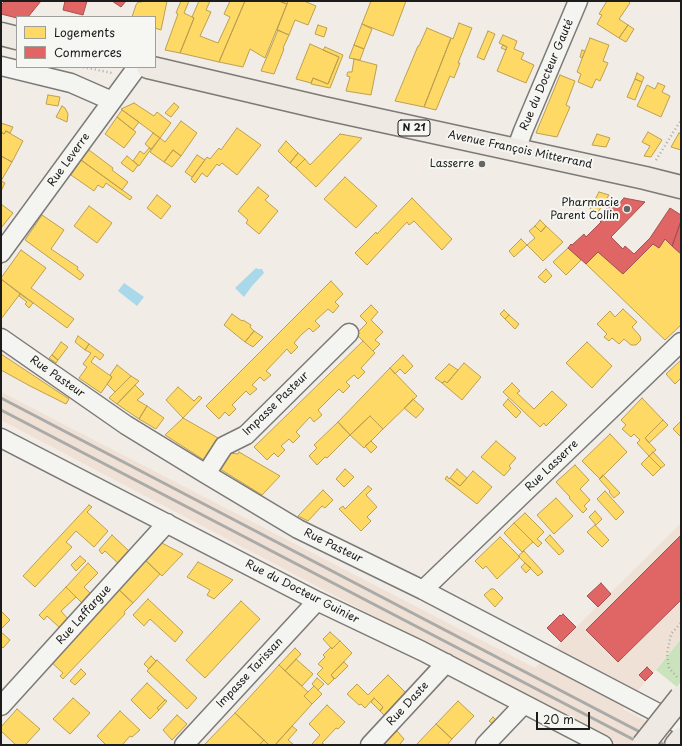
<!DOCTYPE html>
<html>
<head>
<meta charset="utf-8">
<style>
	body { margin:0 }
	#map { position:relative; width:682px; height:746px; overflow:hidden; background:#f1ece6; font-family:"Playpen Sans",sans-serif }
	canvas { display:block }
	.frame { position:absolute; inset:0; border:2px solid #1c1c1c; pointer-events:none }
	.legend { position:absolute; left:16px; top:16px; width:140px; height:52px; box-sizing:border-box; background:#f6f6f2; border:1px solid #9f9f9c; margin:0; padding:5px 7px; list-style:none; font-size:12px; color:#1c1c1c }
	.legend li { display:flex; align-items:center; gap:8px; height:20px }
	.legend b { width:20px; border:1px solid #9f9f9c }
	.scale { position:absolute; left:536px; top:712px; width:54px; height:18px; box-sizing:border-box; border:2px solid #1c1c1c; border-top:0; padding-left:5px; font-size:12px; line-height:14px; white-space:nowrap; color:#1c1c1c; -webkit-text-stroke:3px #f6f6f2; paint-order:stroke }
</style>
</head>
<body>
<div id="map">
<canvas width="682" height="746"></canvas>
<div class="frame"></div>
<ul class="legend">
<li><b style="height:11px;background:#ffd966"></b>Logements</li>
<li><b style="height:11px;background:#e06666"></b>Commerces</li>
</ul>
<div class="scale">20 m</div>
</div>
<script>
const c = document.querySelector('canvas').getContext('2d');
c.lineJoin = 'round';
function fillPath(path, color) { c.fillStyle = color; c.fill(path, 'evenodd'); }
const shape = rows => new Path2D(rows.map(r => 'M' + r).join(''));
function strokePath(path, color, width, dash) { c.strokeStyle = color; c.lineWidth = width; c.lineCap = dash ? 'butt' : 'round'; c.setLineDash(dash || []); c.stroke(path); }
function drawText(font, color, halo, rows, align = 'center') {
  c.font = font + ' "Playpen Sans",sans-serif'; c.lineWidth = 4; c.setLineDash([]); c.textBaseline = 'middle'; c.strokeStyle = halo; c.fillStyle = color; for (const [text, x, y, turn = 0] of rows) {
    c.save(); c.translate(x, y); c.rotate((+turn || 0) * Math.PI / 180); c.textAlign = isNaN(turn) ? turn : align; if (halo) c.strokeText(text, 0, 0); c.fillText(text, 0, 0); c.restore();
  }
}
const built = shape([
	[1,392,535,668,681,523,681,639,623,709,648,722,630,745,619,745,1,420]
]);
const green = shape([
	[681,639,681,681,677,687,656,670]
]);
const water = shape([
	[256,268,258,269,262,269,264,273,252,286,244,297,235,288],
	[124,283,144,297,137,306,118,291]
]);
const homes = shape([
	[142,1,167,1,161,30,155,28,155,17,132,17,136,5,138,2,142,2,142,1],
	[181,1,189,1,184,13,194,18,180,53,165,50,178,14,176,13,181,1],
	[199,1,210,1,206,10,211,12,200,36,218,43,230,17,224,14,230,1,245,1,219,62,180,53,194,18,192,17,199,1],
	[245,1,279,1,287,4,265,58,250,49,243,67,219,62,245,1],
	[279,1,288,1,287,4,279,1],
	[288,1,304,1,316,6,308,25,295,20,289,35,277,30,288,1],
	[371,1,406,1,393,36,362,24,371,1],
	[607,1,628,1,630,3,619,19,628,25,619,38,597,24,602,15,599,14,607,1],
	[459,23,472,28,458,63,460,63,454,78,450,76,436,110,424,107,451,38,453,39,459,23],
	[362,24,372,29,364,49,354,45,362,24],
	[318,25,327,28,324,37,315,34,318,25],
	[628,25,634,29,626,42,619,38,628,25],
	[427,28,451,38,424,107,395,101,418,46,419,46,427,28],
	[278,30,289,35,283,48,284,49,274,74,261,71,278,30],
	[488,31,495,34,484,60,477,57,488,31],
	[503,35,517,41,514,49,524,53,521,59,534,65,526,83,497,71,507,47,499,43,503,35],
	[590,38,609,45,603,61,608,63,600,81,596,79,592,88,578,82,581,74,577,72,590,38],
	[310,44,339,57,328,84,313,78,311,83,296,79,310,44],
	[354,45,364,49,360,60,349,58,354,45],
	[503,45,507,47,506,50,501,48,503,45],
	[325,47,343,55,330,88,311,84,313,78,328,84,339,57,323,50,325,47],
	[582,50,585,51,582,58,580,57,582,50],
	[354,59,377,65,371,95,346,91,350,77,347,76,347,74,348,72,352,72,354,59],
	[637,73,644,77,642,82,635,79,637,73],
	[560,75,575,81,566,105,570,107,557,137,536,133,560,75],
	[635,79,642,82,635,100,627,97,635,79],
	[658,83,665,86,662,92,670,96,661,117,637,106,647,85,655,89,658,83],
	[48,95,60,97,58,106,46,104,48,95],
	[134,103,154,116,157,112,171,123,160,138,121,109,134,103],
	[174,103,179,107,171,117,165,113,174,103],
	[62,106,65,108,68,114,67,122,56,117,62,106],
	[122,110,139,122,133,130,117,117,122,110],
	[117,117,136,132,124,148,105,134,117,117],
	[181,121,197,133,181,156,173,150,164,162,150,152,160,138,165,142,181,121],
	[1,123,13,127,10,133,6,131,4,134,1,132,1,123],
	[237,128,261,145,237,175,222,163,219,166,217,164,207,177,202,173,195,183,191,179,207,157,210,159,219,148,221,150,237,128],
	[6,131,23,141,12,162,1,156,1,132,4,134,6,131],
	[648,132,662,140,651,157,644,156,650,146,642,142,648,132],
	[153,133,160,138,151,149,145,144,153,133],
	[679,133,681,134,681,150,671,147,679,133],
	[340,134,362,138,316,187,296,168,305,159,310,165,340,134],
	[597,134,610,138,606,147,592,145,597,134],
	[286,141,298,153,290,163,278,151,286,141],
	[149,148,151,149,139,166,133,161,140,151,144,154,149,148],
	[89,150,113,168,112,170,128,182,122,190,81,160,89,150],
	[173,150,181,156,172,167,164,162,173,150],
	[298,153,305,159,296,168,290,163,298,153],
	[197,155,205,160,192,177,185,172,197,155],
	[1,156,12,162,1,181,5,183,1,191,1,156],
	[127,156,138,165,133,172,121,163,127,156],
	[81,160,132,197,130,200,106,183,103,188,98,185,94,191,71,175,81,160],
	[345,177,377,206,356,228,324,199,345,177],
	[258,187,269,196,265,200,278,211,259,234,246,223,248,220,238,211,258,187],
	[599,192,609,195,598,212,590,209,599,192],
	[157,195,171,206,161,219,147,208,157,195],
	[412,198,452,239,442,250,414,221,409,225,407,222,367,265,355,253,376,232,377,234,412,198],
	[1,204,13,213,1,228,1,204],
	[89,206,112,223,97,243,74,226,89,206],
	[42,215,64,230,51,249,78,267,77,269,84,275,80,280,25,240,42,215],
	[540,220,546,226,541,232,535,226,540,220],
	[535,226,541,232,546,226,563,242,543,261,527,245,535,238,529,231,535,226],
	[521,239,527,245,514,257,509,251,521,239],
	[665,239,681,254,681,325,665,340,586,264,598,252,623,274,653,244,659,248,665,239],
	[568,248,581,260,566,275,553,262,568,248],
	[21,250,46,268,31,288,74,319,67,328,1,279,1,278,21,250],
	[546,269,552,276,545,283,538,277,546,269],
	[1,279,20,294,1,319,1,279],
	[331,281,343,294,335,302,339,306,333,313,328,309,315,321,320,326,313,332,309,328,301,335,294,343,298,347,291,354,287,349,266,371,271,375,264,381,260,377,252,385,257,389,250,395,246,391,232,405,236,409,229,416,225,412,219,419,206,406,331,281],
	[20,294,33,303,29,308,25,304,27,302,19,296,20,294],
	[371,305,378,312,371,320,383,332,375,340,380,344,373,351,356,334,367,323,360,316,371,305],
	[623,309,637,322,632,327,640,336,641,340,636,345,631,345,624,339,619,344,612,338,609,341,604,337,607,334,597,324,610,311,615,317,623,309],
	[504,310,509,315,505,319,500,314,504,310],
	[232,314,242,321,243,320,251,325,250,327,254,331,245,342,224,325,232,314],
	[509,315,519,324,515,329,505,319,509,315],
	[254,331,263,337,253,347,245,342,254,331],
	[78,336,89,344,85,350,75,342,78,336],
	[363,341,375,353,361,368,365,372,358,379,354,375,346,382,350,386,343,393,339,389,318,410,322,415,314,422,310,417,296,432,300,436,293,443,289,439,281,446,285,450,278,457,274,453,267,460,254,447,363,341],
	[61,342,68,347,58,360,52,355,61,342],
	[587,342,612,366,592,388,566,363,587,342],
	[89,344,104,355,100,360,95,356,91,362,112,377,101,393,79,378,87,367,83,364,91,353,85,350,89,344],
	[1,354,69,399,66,404,30,386,1,370,1,354],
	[52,355,58,360,56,363,49,358,52,355],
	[403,355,413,366,405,374,400,369,395,374,390,368,403,355],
	[681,360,681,378,675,384,666,374,681,360],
	[464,363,481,377,462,400,442,383,445,381,447,383,464,363],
	[449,364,458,370,447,383,445,381,442,383,435,378,449,364],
	[117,365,131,376,115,392,107,384,112,377,110,375,117,365],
	[390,368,417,396,383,429,370,416,350,435,338,422,390,368],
	[131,376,139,381,117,404,109,398,131,376],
	[512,383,520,391,517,393,534,409,552,391,567,405,546,426,544,423,540,427,503,392,512,383],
	[135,385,144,394,137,400,147,406,139,419,117,404,135,385],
	[178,387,194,401,199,396,202,398,183,418,166,400,178,387],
	[642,398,663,420,645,438,656,450,649,456,637,443,640,440,634,434,631,437,622,429,626,425,621,420,642,398],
	[413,399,424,409,416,418,404,408,413,399],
	[508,399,521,412,516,418,503,405,508,399],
	[147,406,164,418,156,429,139,419,147,406],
	[370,416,383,429,364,448,350,435,370,416],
	[183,418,218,438,204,460,165,435,183,418],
	[663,420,668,425,649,443,645,438,663,420],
	[681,421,681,437,673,429,681,421],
	[338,422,350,435,327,458,325,457,317,465,309,456,317,448,314,445,338,422],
	[610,434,627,452,600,479,582,461,610,434],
	[371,441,377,447,371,453,365,446,371,441],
	[496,441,516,458,509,466,511,468,504,476,481,457,496,441],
	[239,452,280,476,262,495,220,469,231,453,238,454,239,452],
	[653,452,665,465,661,468,649,456,653,452],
	[649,456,661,468,653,476,641,464,649,456],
	[575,465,589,480,580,489,590,500,584,506,587,509,583,513,569,498,570,497,556,482,575,465],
	[345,469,354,477,344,487,336,479,345,469],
	[457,469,467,478,460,486,450,478,457,469],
	[473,471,492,487,477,504,445,479,447,476,449,479,450,478,460,486,473,471],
	[603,475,620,493,614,498,609,492,610,491,599,479,603,475],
	[368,486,372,489,366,495,377,507,367,517,371,521,361,531,339,509,343,506,345,509,368,486],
	[323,490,333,500,325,508,322,506,308,521,298,516,323,490],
	[605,491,624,512,616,520,597,499,605,491],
	[556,498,573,516,554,534,537,515,556,498],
	[89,505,92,507,87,512,108,531,94,547,76,531,66,542,72,547,35,587,23,576,89,505],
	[595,511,602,519,596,525,589,517,595,511],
	[525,513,544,532,537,539,542,543,538,547,514,523,525,513],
	[514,523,533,542,522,552,504,533,514,523],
	[595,525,609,540,602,547,587,532,595,525],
	[112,535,130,552,119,564,105,551,102,554,99,550,112,535],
	[550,535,564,551,559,555,545,540,550,535],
	[500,537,520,557,497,579,486,566,483,569,475,561,500,537],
	[160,542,183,554,162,576,144,559,160,542],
	[524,551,543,572,538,576,518,556,524,551],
	[80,556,86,561,76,571,71,565,80,556],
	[144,559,160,574,133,603,117,588,144,559],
	[198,562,233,580,214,599,207,595,210,590,187,577,198,562],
	[88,563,98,573,84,587,91,594,82,603,66,587,88,563],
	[525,563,531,568,526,573,521,567,525,563],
	[66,587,76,597,61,611,68,619,60,628,47,616,44,620,39,615,66,587],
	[117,588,133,603,124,612,125,614,63,679,60,676,63,673,49,660,117,588],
	[491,589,494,589,503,598,495,607,484,595,491,589],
	[148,599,183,632,175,642,150,619,144,626,133,615,148,599],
	[241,601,260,619,205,678,186,660,241,601],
	[1,611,10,620,1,629,1,611],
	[1,632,10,640,3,648,1,646,1,632],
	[330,632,340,641,332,649,323,639,330,632],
	[340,641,352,653,331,675,334,679,328,685,317,674,323,668,318,664,325,657,323,655,331,647,332,649,340,641],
	[295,648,301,654,285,671,279,665,295,648],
	[151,656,156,661,149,669,144,664,151,656],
	[296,659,313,674,302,686,285,671,296,659],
	[157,660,197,698,187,709,147,671,157,660],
	[344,662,348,666,335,679,331,675,344,662],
	[279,665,308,692,304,696,312,704,275,745,269,745,235,713,279,665],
	[81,669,86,674,75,685,70,681,81,669],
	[388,675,407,694,385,716,380,711,383,707,374,698,365,708,361,704,359,705,347,694,357,684,368,695,388,675],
	[317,678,324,684,318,690,312,684,317,678],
	[147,683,165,700,157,708,159,710,150,719,131,700,147,683],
	[314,686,322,694,312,704,304,696,314,686],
	[73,698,90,713,70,734,53,719,73,698],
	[374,698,383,707,380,711,371,702,374,698],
	[165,700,167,701,159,710,157,708,165,700],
	[458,701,474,716,452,739,436,724,458,701],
	[327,705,345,722,338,729,336,728,322,743,325,745,313,745,312,744,320,735,309,724,327,705],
	[17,709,40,729,25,745,16,745,1,731,1,727,17,709],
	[120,711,140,730,132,737,130,736,123,744,124,745,106,745,97,736,120,711],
	[235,713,264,740,259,745,204,745,235,713],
	[177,715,187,724,172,740,163,730,177,715],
	[493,717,496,720,493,724,489,721,493,717],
	[436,724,452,739,447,745,416,745,436,724],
	[292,726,297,730,288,740,294,745,275,745,292,726],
	[397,731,404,739,400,744,401,745,384,745,386,742,385,740,388,737,390,738,397,731],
	[264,740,269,745,259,745,264,740]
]);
const shops = shape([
	[5,1,41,1,28,17,17,17,17,18,1,14,1,5,5,1],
	[65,1,87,1,83,15,63,10,65,1],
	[112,1,126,1,121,7,112,1],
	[624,198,645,202,611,237,623,249,625,246,634,254,650,238,670,208,681,215,681,221,672,246,665,239,659,248,653,244,623,274,598,252,586,264,568,248,571,244,572,245,584,234,586,237,601,222,597,218,611,204,615,208,624,198],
	[681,221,681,254,672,246,681,221],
	[681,535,681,600,618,662,586,630,681,535],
	[601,583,611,594,598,607,587,596,601,583],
	[563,614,576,627,561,642,547,628,560,615,561,616,563,614],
	[647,667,653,673,645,681,639,675,647,667]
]);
const path = shape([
	[83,67,112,73],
	[656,160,681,120],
	[677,677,669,668,667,654,671,634,681,623]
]);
const minor = shape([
	[1,66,71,83,112,101],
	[516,150,523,131,578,1],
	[1,253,137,67],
	[1,338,126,425,206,474,298,529,423,590,681,725],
	[1,438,317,601,422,651,603,745],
	[206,474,224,446,246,435,349,333],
	[423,590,681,342],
	[1,706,167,523],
	[184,745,317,601],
	[370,745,446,663],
	[485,745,524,704]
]);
const major = shape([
	[1,34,17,38],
	[148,67,323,108,645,178,681,187],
	[676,745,681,739]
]);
const rail = shape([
	[1,398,665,745],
	[1,410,644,745]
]);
const majorBridge = shape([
	[643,745,681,697]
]);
const markers = [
	[482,164,4,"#676563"],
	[627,209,4,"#676563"]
];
const shields = [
	[414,128,32]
];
const shieldNames = [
	["N 21",414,128]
];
const streetNames = [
	["Rue du Docteur Gauté",547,75,-67],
	["Avenue François Mitterrand",520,150,12],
	["Rue Leverre",69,160,-54],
	["Rue Pasteur",57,377,35],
	["Impasse Pasteur",276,404,-44],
	["Rue Lasserre",552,466,-44],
	["Rue Pasteur",333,546,26],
	["Rue du Docteur Guinier",302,592,27],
	["Rue Laffargue",84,615,-48],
	["Impasse Tarissan",250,673,-47],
	["Rue Daste",408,704,-47]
];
const poiNames = [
	["Lasserre",474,164],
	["Pharmacie",619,203],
	["Parent Collin",619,216]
];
fillPath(built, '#efe1d5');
fillPath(green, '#cae3bd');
fillPath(water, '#a8d8ea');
fillPath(homes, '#ffd966');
strokePath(homes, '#bba050', 1);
fillPath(shops, '#e06666');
strokePath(shops, '#a55050', 1);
strokePath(minor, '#7c7a77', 21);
strokePath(major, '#7c7a77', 25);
strokePath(path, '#aaaaa8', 2.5, [1, 3]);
strokePath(minor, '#f4f4f1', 18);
strokePath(major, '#eee9e2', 22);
strokePath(rail, '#aaaaa8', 3);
strokePath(majorBridge, '#7c7a77', 25, []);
strokePath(majorBridge, '#eee9e2', 22);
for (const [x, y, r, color] of markers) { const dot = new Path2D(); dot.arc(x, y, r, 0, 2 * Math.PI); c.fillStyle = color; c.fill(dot); strokePath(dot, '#f6f6f2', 1.5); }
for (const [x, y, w] of shields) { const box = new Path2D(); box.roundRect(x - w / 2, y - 8, w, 16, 3); c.fillStyle = '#f6f6f2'; c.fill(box); strokePath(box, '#1c1c1c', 1); }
drawText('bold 10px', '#1c1c1c', null, shieldNames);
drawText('11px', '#1c1c1c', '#f6f6f2', streetNames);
drawText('11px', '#1c1c1c', '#f6f6f2', poiNames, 'right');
</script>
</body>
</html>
